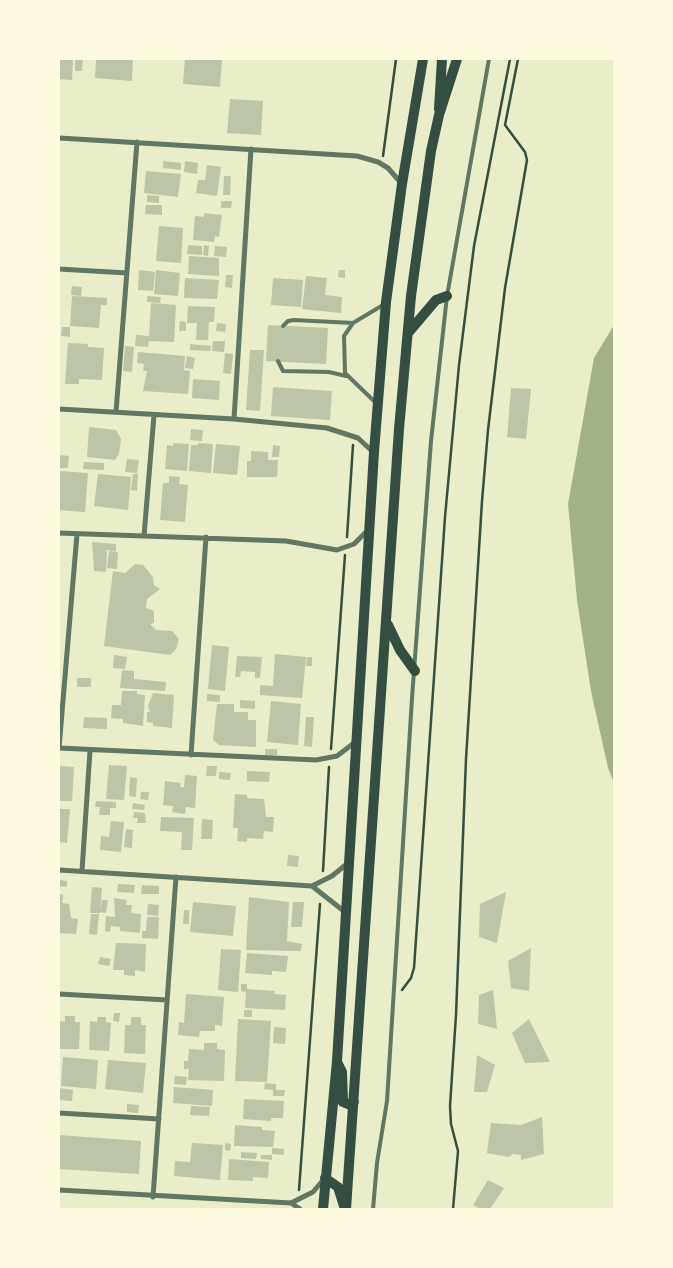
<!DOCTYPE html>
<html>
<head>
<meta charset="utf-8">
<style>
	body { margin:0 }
	#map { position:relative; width:673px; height:1268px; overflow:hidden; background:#e9edc9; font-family:"Zilla Slab",serif }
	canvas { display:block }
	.frame { position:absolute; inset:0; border:60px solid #fefae0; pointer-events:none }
</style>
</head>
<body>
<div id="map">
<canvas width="673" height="1268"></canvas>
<div class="frame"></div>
</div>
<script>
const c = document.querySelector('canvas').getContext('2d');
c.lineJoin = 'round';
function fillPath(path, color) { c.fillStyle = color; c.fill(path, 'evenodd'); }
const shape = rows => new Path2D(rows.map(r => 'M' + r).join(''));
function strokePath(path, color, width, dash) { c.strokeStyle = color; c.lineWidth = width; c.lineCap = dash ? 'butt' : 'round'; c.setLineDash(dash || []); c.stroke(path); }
const water = shape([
	[614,325,614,783,608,768,591,691,577,600,568,504,594,358]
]);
const building = shape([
	[59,59,73,59,72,80,59,79],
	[75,59,83,59,82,71,75,71],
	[96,59,133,59,132,81,95,78],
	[185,59,222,59,220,87,183,84],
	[230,99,263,101,261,135,227,133],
	[163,161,181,163,181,170,163,168],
	[185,161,198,163,197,174,184,172],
	[207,165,221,167,217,196,196,193,198,180,205,180],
	[146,171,181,174,178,197,144,193],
	[224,176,231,176,230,195,223,195],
	[147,195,159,196,159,203,147,202],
	[221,201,232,201,231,208,221,208],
	[146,205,162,205,162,215,145,214],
	[204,213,222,215,219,237,215,236,214,242,193,240,195,216,204,217],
	[159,226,183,228,181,263,156,261],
	[188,245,202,246,202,255,187,254],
	[204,245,209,246,208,256,203,255],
	[215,246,227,247,226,257,214,256],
	[189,256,219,258,219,276,188,274],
	[139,270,155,272,153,291,138,290],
	[156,270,180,273,178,296,154,294],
	[339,270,345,270,345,278,338,277],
	[226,275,233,275,232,288,225,287],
	[306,276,327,278,325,295,342,297,341,313,302,309],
	[185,278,219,280,217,299,184,298],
	[273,278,303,280,301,307,271,305],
	[72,286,82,287,81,296,71,295],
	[72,296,107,298,107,305,101,305,99,328,70,326],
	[147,296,161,297,160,303,147,302],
	[151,303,176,305,174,342,149,341,148,347,135,346,136,335,149,336],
	[188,306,215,307,214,322,209,322,208,340,196,340,197,323,187,323],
	[180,321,186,322,186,331,179,331],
	[217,323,226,324,225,332,216,331],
	[268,325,328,328,326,364,266,361],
	[62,327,70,327,70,337,61,336],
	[213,341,225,341,224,352,212,351],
	[68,343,88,344,88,347,104,348,102,380,79,379,79,384,65,384],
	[190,344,211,346,210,351,190,350],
	[125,346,134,347,132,372,123,371],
	[250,350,264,350,260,411,246,410],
	[138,352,185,356,184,370,190,371,188,394,143,391,147,371,143,371,144,364,137,363],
	[225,353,233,354,231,374,223,373],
	[187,356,195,358,193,369,185,368],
	[193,379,220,381,219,400,192,398],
	[273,387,332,391,330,420,271,416],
	[511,388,531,389,526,439,507,437],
	[89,427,116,430,121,439,119,454,115,460,87,457],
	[191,429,203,430,202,441,190,440],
	[173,443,189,444,187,471,165,469,167,445,173,446],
	[198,443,213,444,211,473,189,471,191,445,198,445],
	[216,444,240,446,237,475,213,473],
	[273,445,280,446,279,457,272,457],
	[251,451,268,452,268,460,278,460,277,477,247,477,247,461,251,461],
	[59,455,69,456,68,468,59,468],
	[127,459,139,460,137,473,125,472],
	[84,462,104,463,104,470,83,469],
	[59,471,88,473,85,512,59,510],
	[98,474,131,477,128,510,94,506],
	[133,474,138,474,137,491,131,490],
	[169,476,180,477,179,484,188,485,185,522,160,520,163,483,169,483],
	[92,542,116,544,116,551,104,550,107,551,106,572,94,571],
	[109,551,118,552,117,569,107,568],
	[135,564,143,565,153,577,154,585,160,589,147,599,146,608,154,611,154,623,150,624,156,630,172,631,179,639,176,649,170,655,104,646,113,571,125,573],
	[212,645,229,647,225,691,208,689],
	[275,654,306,657,302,698,260,695,260,685,273,686],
	[114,655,127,657,125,669,113,668],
	[237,656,262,657,260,678,255,678,255,672,241,671,240,677,235,677],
	[307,657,312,657,312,666,306,666],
	[122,670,134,671,134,679,166,682,165,691,120,688],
	[77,678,91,678,91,687,77,687],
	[122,691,137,691,137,694,145,695,143,726,123,723,123,719,111,718,112,705,121,705],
	[153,693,174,695,172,728,153,726,153,723,147,722,147,712,150,712,148,706],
	[207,694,220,695,220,702,207,701],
	[240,700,255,701,255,709,240,708],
	[271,701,301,704,298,745,267,742],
	[217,704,234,704,234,712,248,712,248,720,256,720,256,747,219,745,213,740],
	[84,717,107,718,107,729,83,728],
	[306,717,314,717,312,747,304,746],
	[265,749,277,749,277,755,265,755],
	[109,765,127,766,124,800,106,799],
	[59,766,74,767,72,801,59,801],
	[207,766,217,766,216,776,206,776],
	[247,771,270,772,269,782,247,781],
	[219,772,231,773,230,780,219,779],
	[185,775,197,776,195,808,186,807,185,814,172,812,173,806,163,805,165,781,181,783,180,787,184,787],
	[130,777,137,778,136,797,129,796],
	[141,792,149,792,148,800,140,799],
	[235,794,247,795,247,798,264,799,266,817,274,817,273,832,264,831,263,839,247,838,247,842,237,841,238,828,233,828],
	[96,801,116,802,116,808,110,808,110,815,99,815,100,807,95,807],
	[133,803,145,805,144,810,132,809],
	[59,809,70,809,67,843,59,842],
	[134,812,145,813,146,823,137,823,138,818,133,818],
	[161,817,194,818,192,850,181,850,182,832,160,831],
	[202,819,213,820,212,839,201,839],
	[111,821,124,822,121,852,100,850,101,836,109,837],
	[126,829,133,830,132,848,124,847],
	[288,855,299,856,298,867,287,866],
	[59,880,67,881,67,887,59,886],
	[118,884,135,885,134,893,117,892],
	[142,885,159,886,159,894,141,894],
	[92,887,102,888,100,913,90,913],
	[506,892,497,943,479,937,480,904],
	[59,894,63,895,62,903,69,904,71,918,78,919,76,934,59,933],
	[249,897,289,902,287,941,302,944,301,951,246,950],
	[114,898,127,900,126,905,132,905,131,913,141,914,140,933,120,931,120,927,111,926,110,932,105,931,106,916,115,917],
	[102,900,108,900,106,913,100,912],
	[193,902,236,906,233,936,190,932],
	[293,902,304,902,302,927,291,927],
	[148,904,159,905,158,916,147,915],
	[184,910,189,910,189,924,183,924],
	[91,914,99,914,97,935,89,934],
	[147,917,159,917,158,939,142,938,142,931,146,931],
	[116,943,146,944,145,972,135,970,135,976,124,975,124,970,113,970],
	[531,948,529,991,511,988,508,961],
	[221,949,241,950,238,992,218,990],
	[247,953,288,956,286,972,272,971,272,975,245,973],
	[100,957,111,959,109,966,98,964],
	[241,984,247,984,247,989,275,991,274,994,286,995,285,1010,245,1008,246,992,241,991],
	[493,990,497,1029,478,1024,479,995],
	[186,994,224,997,222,1026,215,1025,215,1031,200,1031,199,1037,178,1035,179,1022,184,1023],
	[244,1010,252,1010,252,1017,244,1017],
	[114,1013,120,1013,119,1022,113,1021],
	[65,1016,75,1016,75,1022,80,1022,79,1049,59,1049,59,1021,65,1022],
	[98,1017,106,1017,106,1022,111,1023,109,1051,89,1050,90,1021,97,1022],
	[131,1017,141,1017,141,1025,146,1025,145,1054,124,1053,125,1025,131,1025],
	[238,1019,271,1021,267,1082,235,1081],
	[529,1019,550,1062,525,1063,512,1033],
	[274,1027,286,1028,285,1044,273,1043],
	[204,1043,217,1043,217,1049,225,1050,224,1081,188,1080,189,1069,184,1069,184,1061,188,1061,189,1049,204,1050],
	[477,1055,495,1065,487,1092,474,1092],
	[63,1057,98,1060,96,1089,61,1086],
	[108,1060,146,1063,143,1093,105,1089],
	[175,1076,187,1077,186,1085,174,1084],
	[265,1083,276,1084,276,1090,285,1090,284,1096,273,1096,273,1090,264,1089],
	[174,1087,213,1090,212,1106,173,1103],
	[59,1088,73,1090,72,1101,59,1100],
	[244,1099,284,1101,283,1118,271,1118,271,1121,243,1119],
	[127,1104,139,1105,138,1113,127,1112],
	[191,1106,210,1107,209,1116,190,1115],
	[542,1117,544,1154,521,1160,521,1155,513,1154,509,1157,487,1153,491,1123,521,1125],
	[235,1125,262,1127,262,1130,275,1131,273,1147,234,1146],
	[59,1135,141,1141,139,1174,59,1169],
	[192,1143,223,1145,220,1180,174,1176,175,1161,190,1162],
	[225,1143,231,1144,230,1151,225,1150],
	[272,1148,284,1149,284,1155,272,1154],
	[241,1152,257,1153,256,1159,241,1158],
	[261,1155,272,1155,272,1160,261,1159],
	[229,1159,269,1162,268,1178,253,1177,253,1181,228,1180],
	[488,1180,504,1188,490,1209,481,1209,473,1205]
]);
const path = shape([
	[383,156,396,59],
	[347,537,353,445],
	[331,749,345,555],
	[323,871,329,767],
	[402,990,411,978,414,968,445,517,459,365,474,246,510,59],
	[299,1190,320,904],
	[453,1209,458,1151,451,1124,450,1106,456,1015,466,759,482,501,488,430,505,288,527,160,525,152,505,125,518,59]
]);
const service = shape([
	[283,326,288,321,294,320,353,323],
	[278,361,283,371,329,372,346,376],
	[375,402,345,373,344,336,353,323,383,305],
	[373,1209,377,1163,387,1101,412,698,431,441,447,296,489,59]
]);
const minor = shape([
	[59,138,357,156,378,162,388,168,401,183],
	[59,269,127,273],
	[59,409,234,419,327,428,358,438,373,452],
	[116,412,137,142],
	[234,419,251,149],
	[59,533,286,541,337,550,354,544,367,531],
	[144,536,154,415],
	[59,748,316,760,337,756,354,743],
	[59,748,77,534],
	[191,755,206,537],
	[59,870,312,886,332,876,348,863],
	[82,871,90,751],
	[312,886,345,912],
	[59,994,167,1000],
	[59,1113,159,1119],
	[59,1190,291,1203,313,1192,324,1179],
	[153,1197,176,877],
	[291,1203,300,1209]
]);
const secondary = shape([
	[439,109,442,59],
	[408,333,436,300,447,296],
	[388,625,400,650,415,671],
	[337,1062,342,1072,343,1102,350,1105,354,1102],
	[325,1178,338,1187,344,1206],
	[323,1209,337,1061,374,452,386,302,402,184,423,59],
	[346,1209,399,429,411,296,431,151,439,115,457,59]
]);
fillPath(water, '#a3b18a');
fillPath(building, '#bcc5a7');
strokePath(path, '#344e41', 2.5);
strokePath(service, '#617663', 4);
strokePath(minor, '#617663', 5);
strokePath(secondary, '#344e41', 10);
</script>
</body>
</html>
